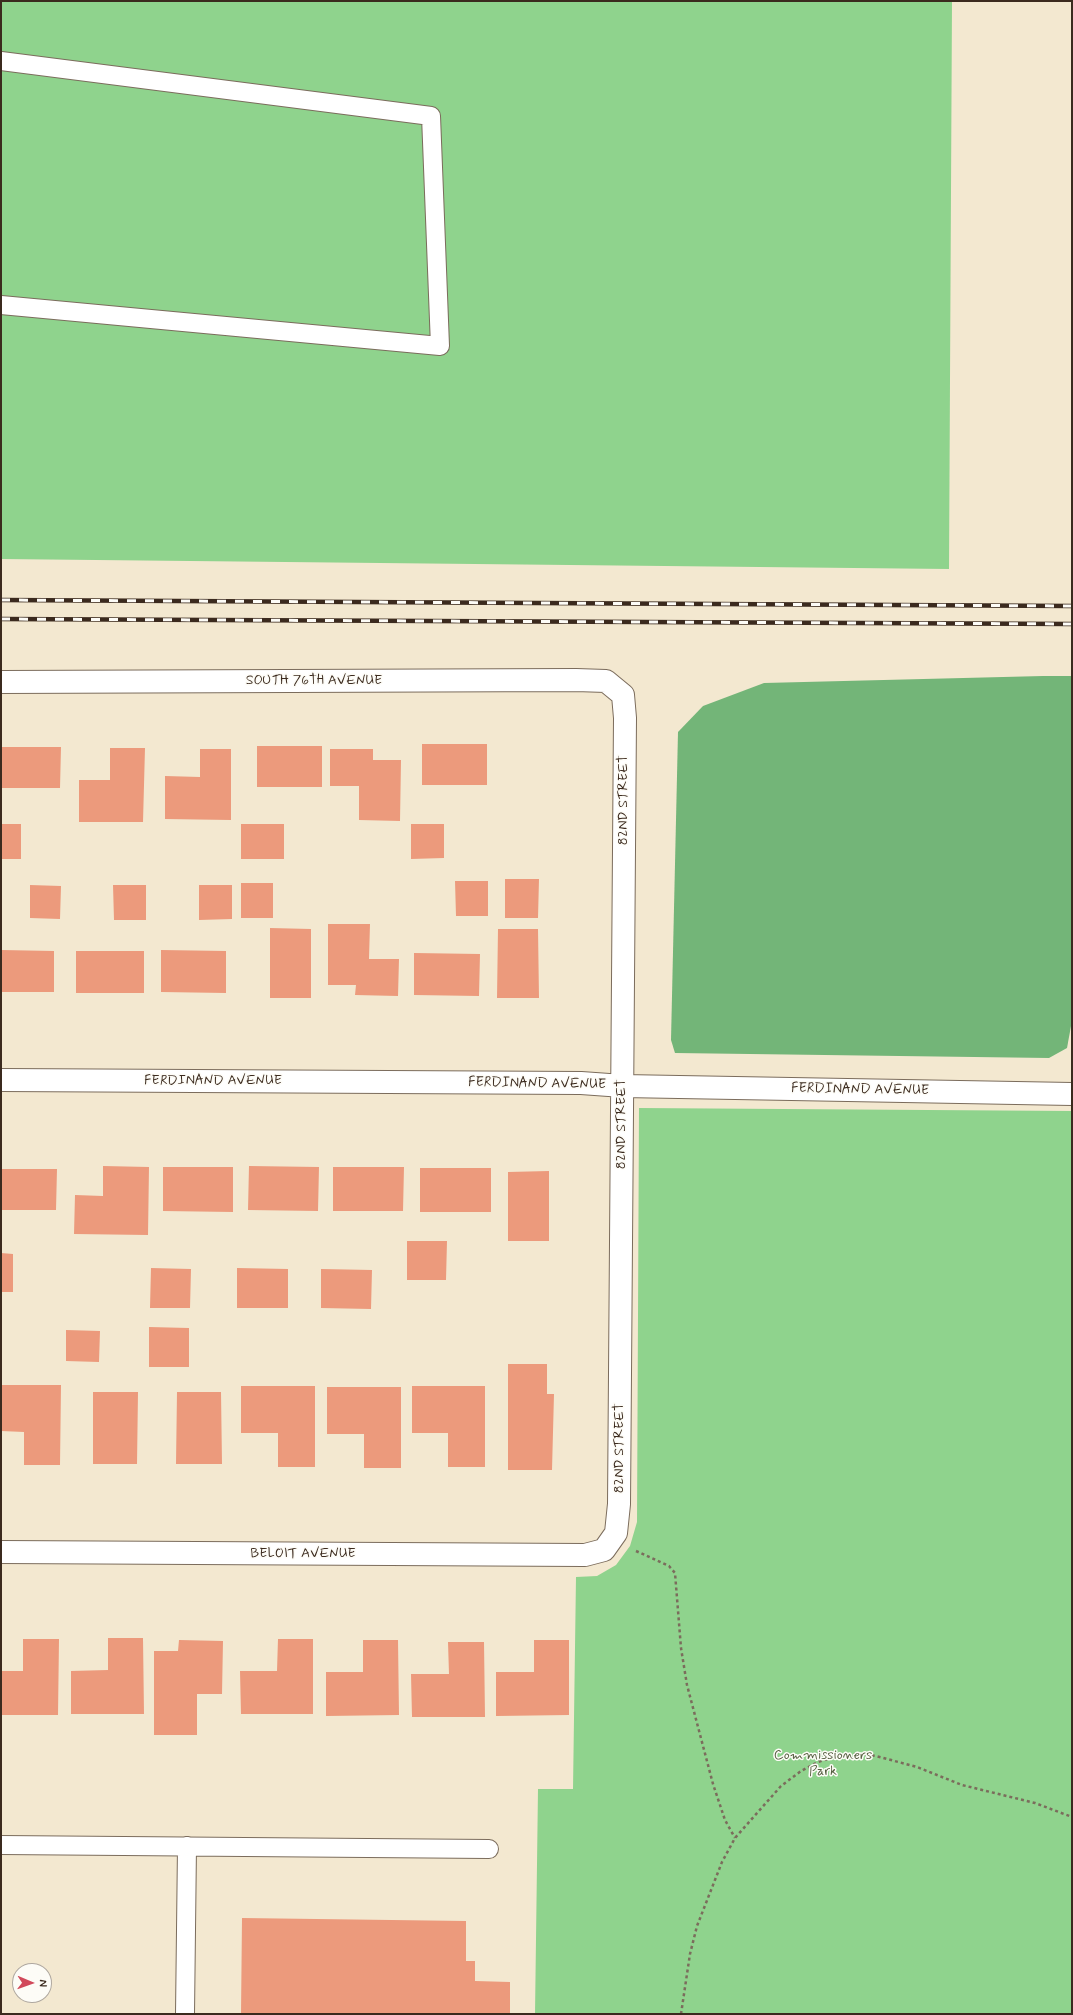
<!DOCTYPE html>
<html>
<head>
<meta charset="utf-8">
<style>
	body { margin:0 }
	#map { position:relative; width:1073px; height:2015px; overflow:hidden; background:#f3e8d0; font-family:Mynerve,sans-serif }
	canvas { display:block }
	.frame { position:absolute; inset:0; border:2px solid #3b2a1e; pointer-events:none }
	.north { position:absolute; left:12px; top:1963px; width:40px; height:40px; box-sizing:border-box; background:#fdfcf7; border:1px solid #afa8a0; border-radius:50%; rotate:92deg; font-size:11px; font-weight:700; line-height:16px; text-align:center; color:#3b2a1e }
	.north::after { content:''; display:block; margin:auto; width:14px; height:18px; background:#d1495b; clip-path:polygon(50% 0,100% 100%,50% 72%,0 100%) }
</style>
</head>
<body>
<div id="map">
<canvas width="1073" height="2015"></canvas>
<div class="frame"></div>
<div class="north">N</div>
</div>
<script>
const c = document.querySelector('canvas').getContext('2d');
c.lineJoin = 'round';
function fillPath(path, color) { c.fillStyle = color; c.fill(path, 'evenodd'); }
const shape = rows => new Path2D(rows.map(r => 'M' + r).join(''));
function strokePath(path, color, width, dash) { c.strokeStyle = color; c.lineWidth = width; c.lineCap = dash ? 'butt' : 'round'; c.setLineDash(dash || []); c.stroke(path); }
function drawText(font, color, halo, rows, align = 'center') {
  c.font = font + ' Mynerve,sans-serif'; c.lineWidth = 3; c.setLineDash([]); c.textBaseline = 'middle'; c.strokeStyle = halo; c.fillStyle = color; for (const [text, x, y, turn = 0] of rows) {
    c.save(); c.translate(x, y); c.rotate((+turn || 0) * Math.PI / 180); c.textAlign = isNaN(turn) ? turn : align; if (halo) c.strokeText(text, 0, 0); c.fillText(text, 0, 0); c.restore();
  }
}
const green = shape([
	[1,1,952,1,949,569,1,559],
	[639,1108,1072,1111,1072,2014,535,2014,538,1789,573,1789,576,1577,597,1576,616,1565,630,1546,637,1522]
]);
const forest = shape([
	[1043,676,1072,676,1071,1026,1067,1048,1049,1058,675,1053,671,1040,678,732,703,706,764,683]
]);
const building = shape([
	[422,744,487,744,487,785,422,785],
	[257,746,322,746,322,787,257,787],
	[1,747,61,747,60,788,1,788],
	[110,748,145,748,143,822,79,822,79,780,110,780],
	[200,749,231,749,231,820,165,819,165,776,200,777],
	[330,749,373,749,373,760,401,760,400,821,359,820,359,786,330,786],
	[1,824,21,824,21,859,1,859],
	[241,824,284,824,284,859,241,859],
	[411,824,444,824,444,858,411,859],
	[505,879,539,879,538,918,505,918],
	[455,881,488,881,488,916,456,916],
	[241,883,273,883,273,918,241,918],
	[30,885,61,886,60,919,30,918],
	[113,885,146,885,146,920,114,920],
	[199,885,232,885,232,919,199,920],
	[328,924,370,924,369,959,399,959,398,996,355,995,356,985,328,985],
	[270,928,311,929,311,998,270,998],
	[498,929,538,929,539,998,497,998],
	[1,950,54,951,54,992,1,992],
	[161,950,226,951,226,993,161,992],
	[76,951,144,951,144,993,76,993],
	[414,953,480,954,479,996,414,995],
	[103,1166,149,1167,148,1235,74,1234,75,1195,103,1196],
	[249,1166,319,1167,318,1211,248,1210],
	[163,1167,233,1167,233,1212,163,1211],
	[333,1167,404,1167,403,1211,333,1211],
	[420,1168,491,1168,491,1212,420,1212],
	[1,1169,57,1169,56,1210,1,1210],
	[549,1171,549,1241,508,1241,508,1172],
	[407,1241,447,1241,446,1280,407,1280],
	[1,1253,13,1254,13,1292,1,1292],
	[151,1268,191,1269,190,1308,150,1308],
	[237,1268,288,1269,288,1308,237,1308],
	[321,1269,372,1270,371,1309,321,1308],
	[149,1327,189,1328,189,1367,149,1367],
	[66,1330,100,1331,99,1362,66,1361],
	[508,1364,547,1364,547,1394,554,1394,552,1470,508,1470],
	[1,1385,61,1385,60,1465,24,1465,24,1432,1,1431],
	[241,1386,315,1386,315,1467,278,1467,278,1433,241,1433],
	[412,1386,485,1386,485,1467,448,1467,448,1433,412,1433],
	[327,1387,401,1387,401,1468,364,1468,364,1434,327,1434],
	[93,1392,138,1392,137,1464,93,1464],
	[177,1392,221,1392,222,1464,176,1464],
	[108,1638,143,1638,144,1714,71,1714,71,1671,108,1670],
	[23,1639,59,1639,58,1715,1,1715,1,1671,23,1671],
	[278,1639,313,1639,313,1714,241,1714,240,1671,277,1671],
	[179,1640,223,1641,222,1694,197,1694,197,1735,154,1735,154,1651,178,1651],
	[363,1640,398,1640,399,1715,326,1716,326,1672,363,1672],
	[534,1640,569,1640,569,1715,496,1716,496,1672,534,1672],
	[448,1642,484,1642,485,1717,412,1717,411,1674,449,1674],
	[242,1918,466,1921,466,1961,475,1961,475,1981,510,1982,510,2014,241,2014]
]);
const path = shape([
	[636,1551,669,1566,675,1573,681,1648,687,1685,713,1784,725,1820,735,1838],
	[681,2014,690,1954,697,1926,722,1862,735,1838,781,1786,801,1771,818,1762,837,1756,856,1754,876,1756,917,1767,962,1785,1035,1803,1072,1817]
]);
const service = shape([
	[1,61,431,116,440,346,1,305],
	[1,1845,489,1849],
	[185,2014,187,1846]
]);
const minor = shape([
	[1,682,576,680,606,681,623,695,625,718,619,1504,616,1533,604,1550,585,1555,1,1552],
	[1,1080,581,1083,623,1086,1072,1094]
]);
const rail = shape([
	[1,600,1072,606],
	[1,619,1072,624]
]);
const streetNames = [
	["SOUTH 76TH AVENUE",314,681],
	["82ND STREET",624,800,-90],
	["FERDINAND AVENUE",213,1081],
	["FERDINAND AVENUE",537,1084,1],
	["FERDINAND AVENUE",860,1090,1],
	["82ND STREET",622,1124,-90],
	["82ND STREET",620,1448,-90],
	["BELOIT AVENUE",303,1554]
];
const parkNames = [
	["Commissioners",823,1756],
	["Park",823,1772]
];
fillPath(green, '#8fd38d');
fillPath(forest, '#73b578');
fillPath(building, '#ec9a7c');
strokePath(service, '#7b6c5c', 20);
strokePath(minor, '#7b6c5c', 24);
strokePath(path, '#7b6c5c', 2.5, [3, 3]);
strokePath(service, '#fff', 18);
strokePath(minor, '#fff', 22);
strokePath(rail, '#3b2a1e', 4.5);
strokePath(rail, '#fdfcf7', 3, [9]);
drawText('14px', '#3b2a1e', '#fdfcf7', streetNames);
drawText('14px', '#545d3f', '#fdfcf7', parkNames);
</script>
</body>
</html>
